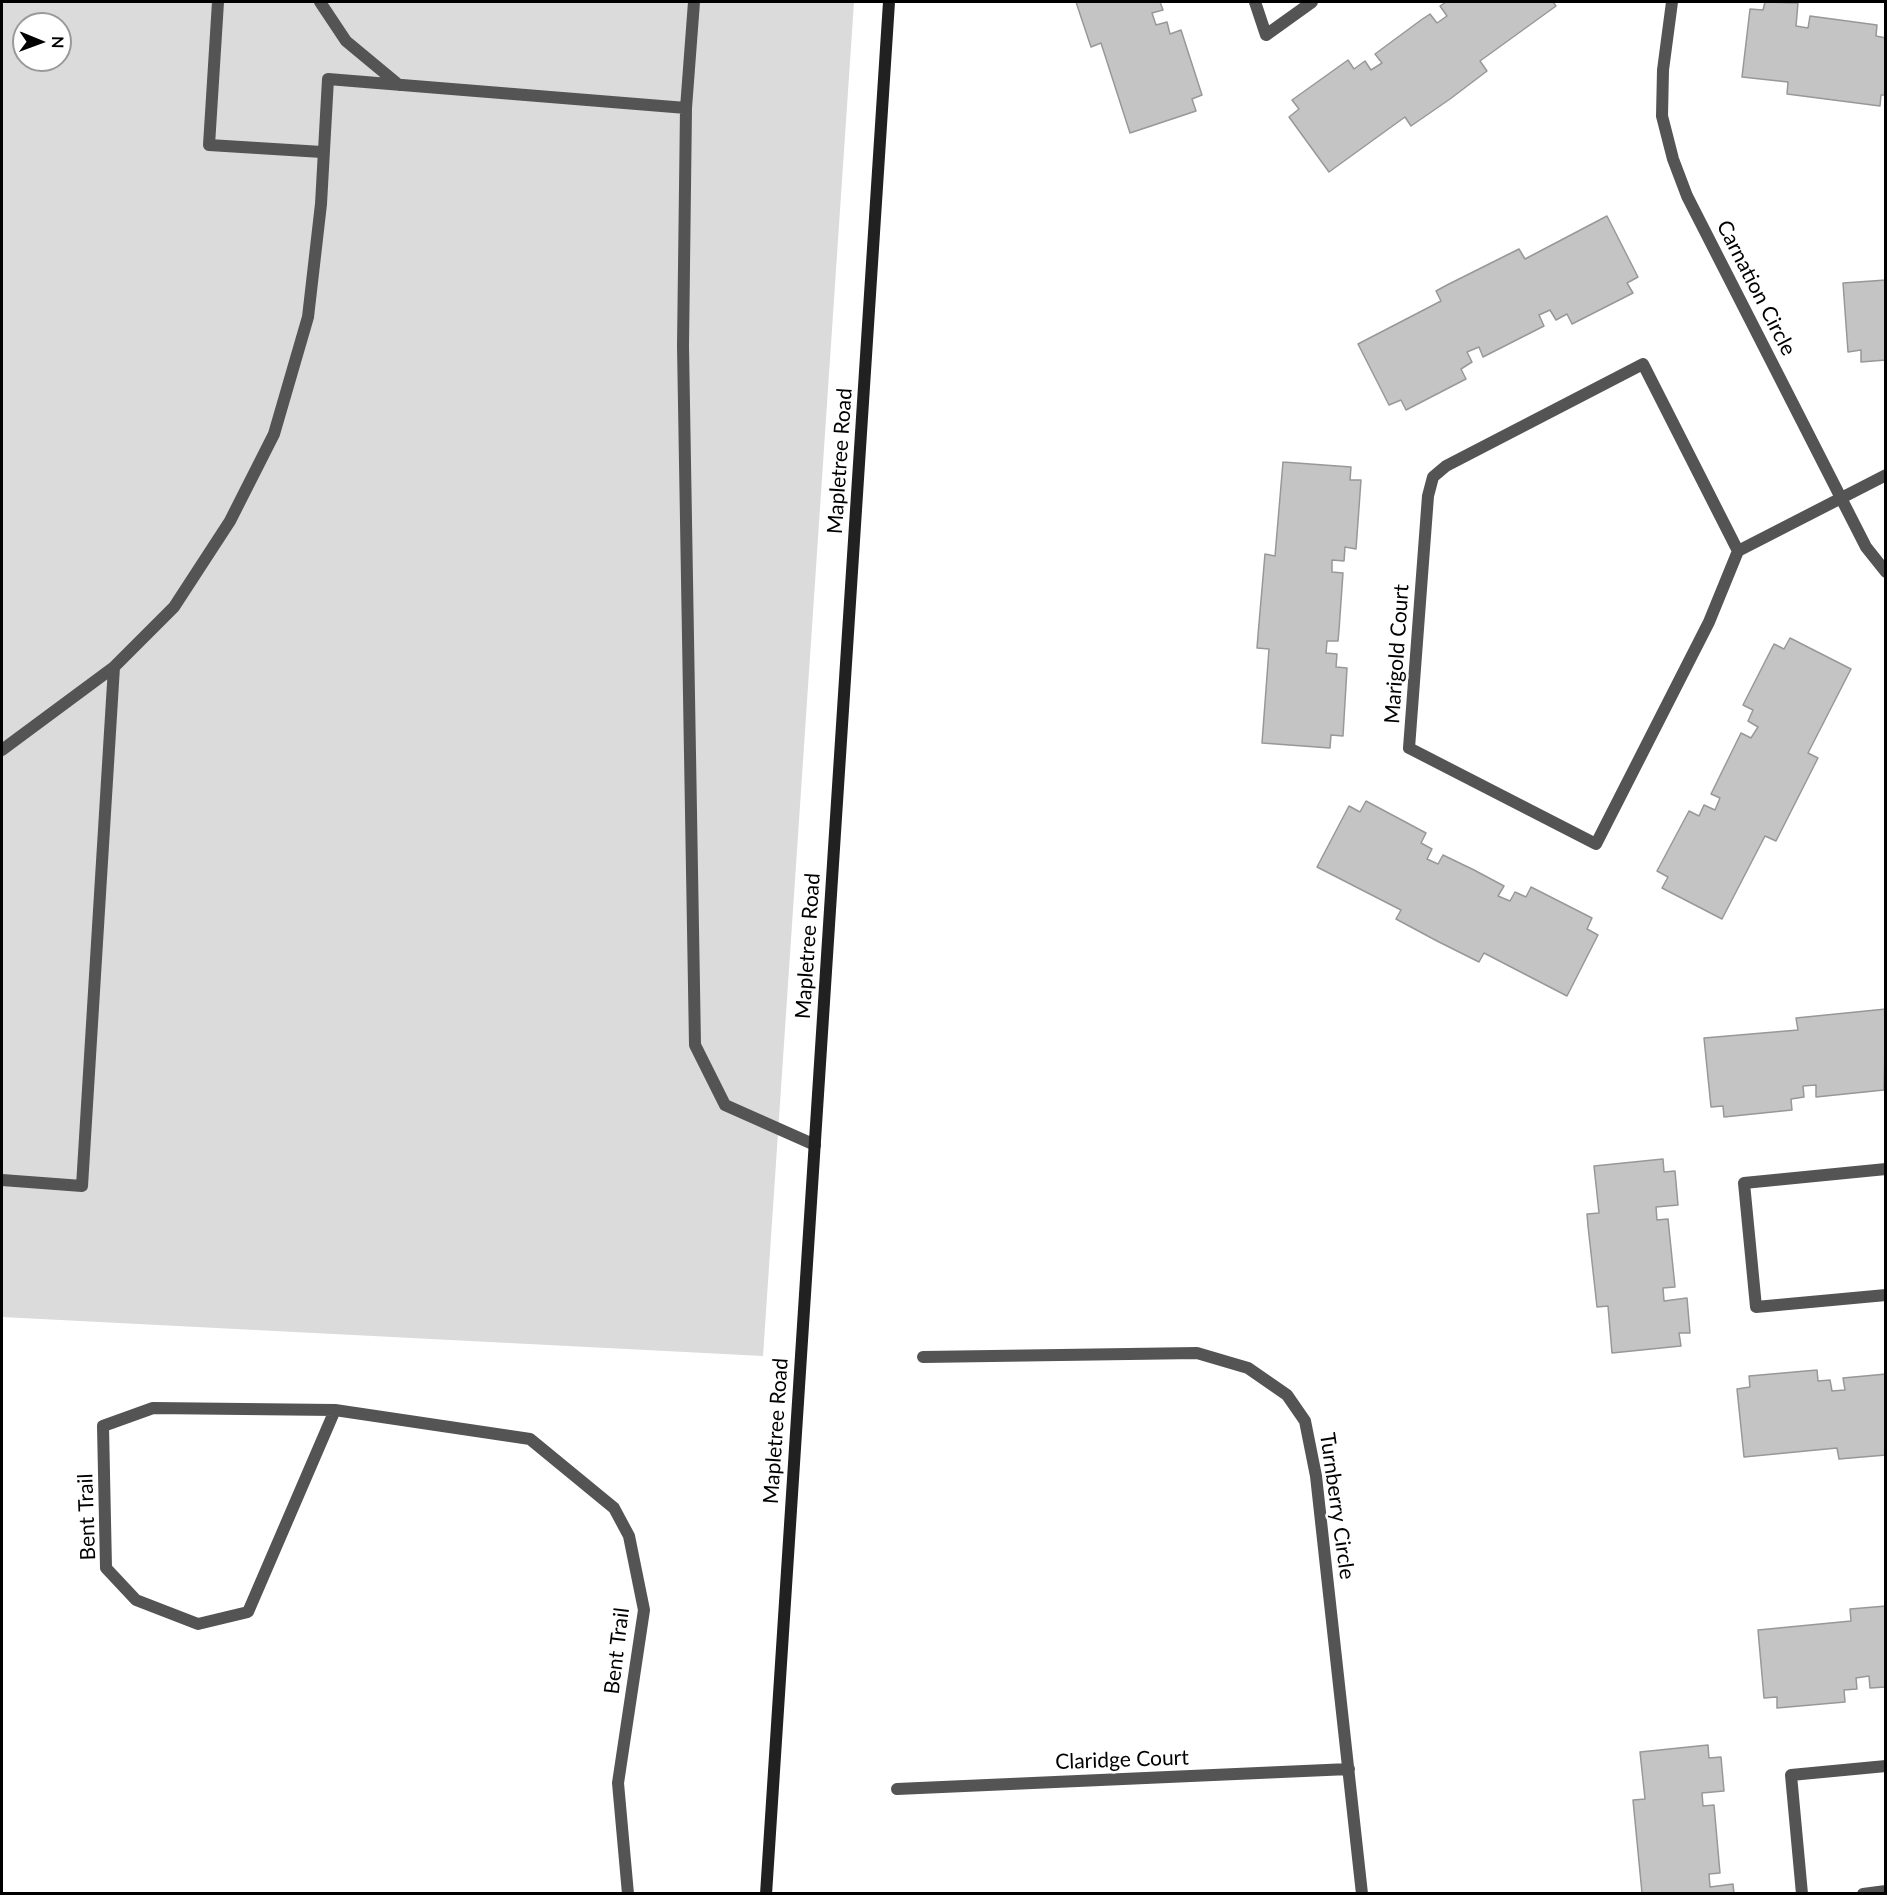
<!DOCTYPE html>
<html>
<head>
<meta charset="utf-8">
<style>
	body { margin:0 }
	#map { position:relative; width:1887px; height:1895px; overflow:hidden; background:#fff; font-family:Lato,sans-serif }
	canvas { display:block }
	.frame { position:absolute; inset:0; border:3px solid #000; pointer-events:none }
	.north { position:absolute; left:12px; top:12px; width:60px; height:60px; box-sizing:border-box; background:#fff; border:2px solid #999; border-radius:50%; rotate:91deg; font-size:16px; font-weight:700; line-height:24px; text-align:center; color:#000 }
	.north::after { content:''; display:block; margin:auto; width:21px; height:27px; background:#000; clip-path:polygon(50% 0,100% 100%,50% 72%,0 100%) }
</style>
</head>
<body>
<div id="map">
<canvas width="1887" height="1895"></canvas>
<div class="frame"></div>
<div class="north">N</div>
</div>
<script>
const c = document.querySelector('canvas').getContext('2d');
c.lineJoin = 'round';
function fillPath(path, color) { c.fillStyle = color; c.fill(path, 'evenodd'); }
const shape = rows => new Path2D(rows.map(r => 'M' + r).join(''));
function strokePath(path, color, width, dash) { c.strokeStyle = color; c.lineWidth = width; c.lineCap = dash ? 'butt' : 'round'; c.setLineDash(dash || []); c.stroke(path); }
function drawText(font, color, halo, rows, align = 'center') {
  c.font = font + ' Lato,sans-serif'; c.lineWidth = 5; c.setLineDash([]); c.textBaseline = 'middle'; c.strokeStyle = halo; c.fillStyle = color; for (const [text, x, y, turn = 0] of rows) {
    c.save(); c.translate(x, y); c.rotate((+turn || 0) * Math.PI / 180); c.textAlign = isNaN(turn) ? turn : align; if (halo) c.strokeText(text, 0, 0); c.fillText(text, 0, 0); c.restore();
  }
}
const green = shape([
	[2,2,854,2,763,1356,2,1317],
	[24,24,60,24,60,60,24,60]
]);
const building = shape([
	[1076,2,1160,2,1163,10,1152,13,1156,25,1167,22,1170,34,1181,30,1202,95,1192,99,1196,111,1130,133,1101,43,1091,47,1076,2],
	[1446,2,1553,2,1556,6,1480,61,1487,71,1450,99,1411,126,1405,117,1329,172,1289,117,1299,109,1292,100,1348,60,1354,69,1365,61,1371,70,1382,63,1375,54,1421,20,1430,14,1437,23,1447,16,1440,6,1446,2],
	[1765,2,1798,3,1796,26,1808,28,1810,16,1877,25,1876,36,1886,38,1886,95,1881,95,1880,106,1787,94,1788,82,1742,77,1750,9,1763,10,1765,2],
	[1607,216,1638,277,1627,283,1633,293,1572,324,1567,314,1556,320,1550,310,1539,315,1544,326,1483,357,1479,347,1467,352,1472,362,1461,369,1466,379,1406,410,1401,400,1389,405,1358,344,1441,301,1436,291,1447,285,1519,249,1525,259,1607,216],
	[1886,280,1886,360,1861,362,1861,350,1848,352,1843,283,1886,280],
	[1283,462,1351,467,1350,480,1361,480,1356,549,1345,547,1344,561,1332,560,1332,572,1343,573,1339,630,1338,641,1327,641,1326,653,1337,654,1336,667,1347,668,1343,736,1331,735,1330,748,1262,743,1269,649,1257,648,1258,635,1265,554,1275,556,1283,462],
	[1790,638,1851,669,1808,753,1818,758,1776,841,1765,836,1722,919,1662,888,1668,877,1657,871,1689,811,1699,816,1704,805,1715,810,1720,798,1711,794,1741,733,1751,738,1758,727,1748,721,1753,710,1743,705,1774,644,1784,649,1790,638],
	[1366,801,1426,833,1421,843,1432,849,1427,859,1438,864,1443,855,1474,870,1504,886,1498,896,1510,901,1515,892,1526,897,1531,887,1592,918,1587,929,1598,935,1567,996,1484,953,1479,962,1437,941,1396,919,1401,910,1317,867,1349,806,1360,812,1366,801],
	[1886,1009,1884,1090,1816,1097,1816,1085,1803,1086,1804,1097,1791,1099,1792,1110,1724,1117,1723,1106,1711,1107,1704,1038,1798,1030,1796,1018,1886,1009],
	[1663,1159,1664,1172,1675,1171,1678,1205,1656,1207,1657,1220,1668,1219,1675,1287,1663,1288,1664,1301,1687,1298,1690,1333,1679,1333,1681,1346,1612,1353,1608,1306,1597,1307,1588,1226,1587,1214,1599,1213,1594,1166,1663,1159],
	[1817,1370,1818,1381,1830,1380,1832,1391,1845,1390,1843,1378,1886,1374,1886,1455,1839,1459,1837,1448,1744,1457,1737,1389,1750,1387,1749,1376,1817,1370],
	[1886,1606,1886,1687,1870,1688,1869,1676,1856,1678,1857,1689,1844,1690,1845,1702,1777,1708,1777,1697,1764,1698,1758,1630,1851,1621,1850,1609,1886,1606],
	[1708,1745,1709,1758,1721,1757,1724,1791,1702,1793,1703,1806,1714,1805,1719,1862,1720,1873,1709,1874,1710,1887,1733,1884,1734,1894,1642,1893,1633,1800,1645,1799,1640,1752,1708,1745]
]);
const lane = shape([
	[218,2,209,145,322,152],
	[320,2,346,41,399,85],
	[694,2,686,108,683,346,695,1045,725,1105,815,1145],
	[2,750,114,667,174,607,230,521,274,434,308,317,321,204,328,79,686,108],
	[2,1180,82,1186,114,667]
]);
const street = shape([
	[1255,2,1266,35,1312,2],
	[1672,2,1663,70,1662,116,1673,159,1687,196,1841,498,1866,547,1886,572],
	[1738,551,1643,364,1446,466,1433,477,1428,496,1409,748,1596,844,1709,622,1738,551,1886,475],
	[1886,1169,1744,1183,1756,1307,1886,1295],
	[923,1357,1197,1353,1248,1368,1287,1395,1305,1421,1316,1476,1362,1894],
	[335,1410,248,1612,198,1624,136,1600,106,1568,103,1426,153,1408,335,1410,530,1439,614,1508,629,1536,644,1610,618,1783,628,1894],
	[897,1789,1349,1769],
	[1802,1894,1791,1775,1886,1766],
	[1863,1894,1886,1891]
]);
const secondary = shape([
	[766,1894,889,2]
]);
const streetNames = [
	["Carnation Circle",1756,288,63],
	["Mapletree Road",840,461,-86],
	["Marigold Court",1397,654,-86],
	["Mapletree Road",808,946,-86],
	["Mapletree Road",776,1431,-86],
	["Turnberry Circle",1337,1506,82],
	["Bent Trail",87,1517,-92],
	["Bent Trail",617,1651,-83],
	["Claridge Court",1122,1760,-2]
];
fillPath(green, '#dbdbdb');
fillPath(building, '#c4c4c4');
strokePath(building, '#989898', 1.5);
strokePath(lane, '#545454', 12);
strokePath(street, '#545454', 12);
strokePath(secondary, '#212121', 12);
drawText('21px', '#000', '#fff', streetNames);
</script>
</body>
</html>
